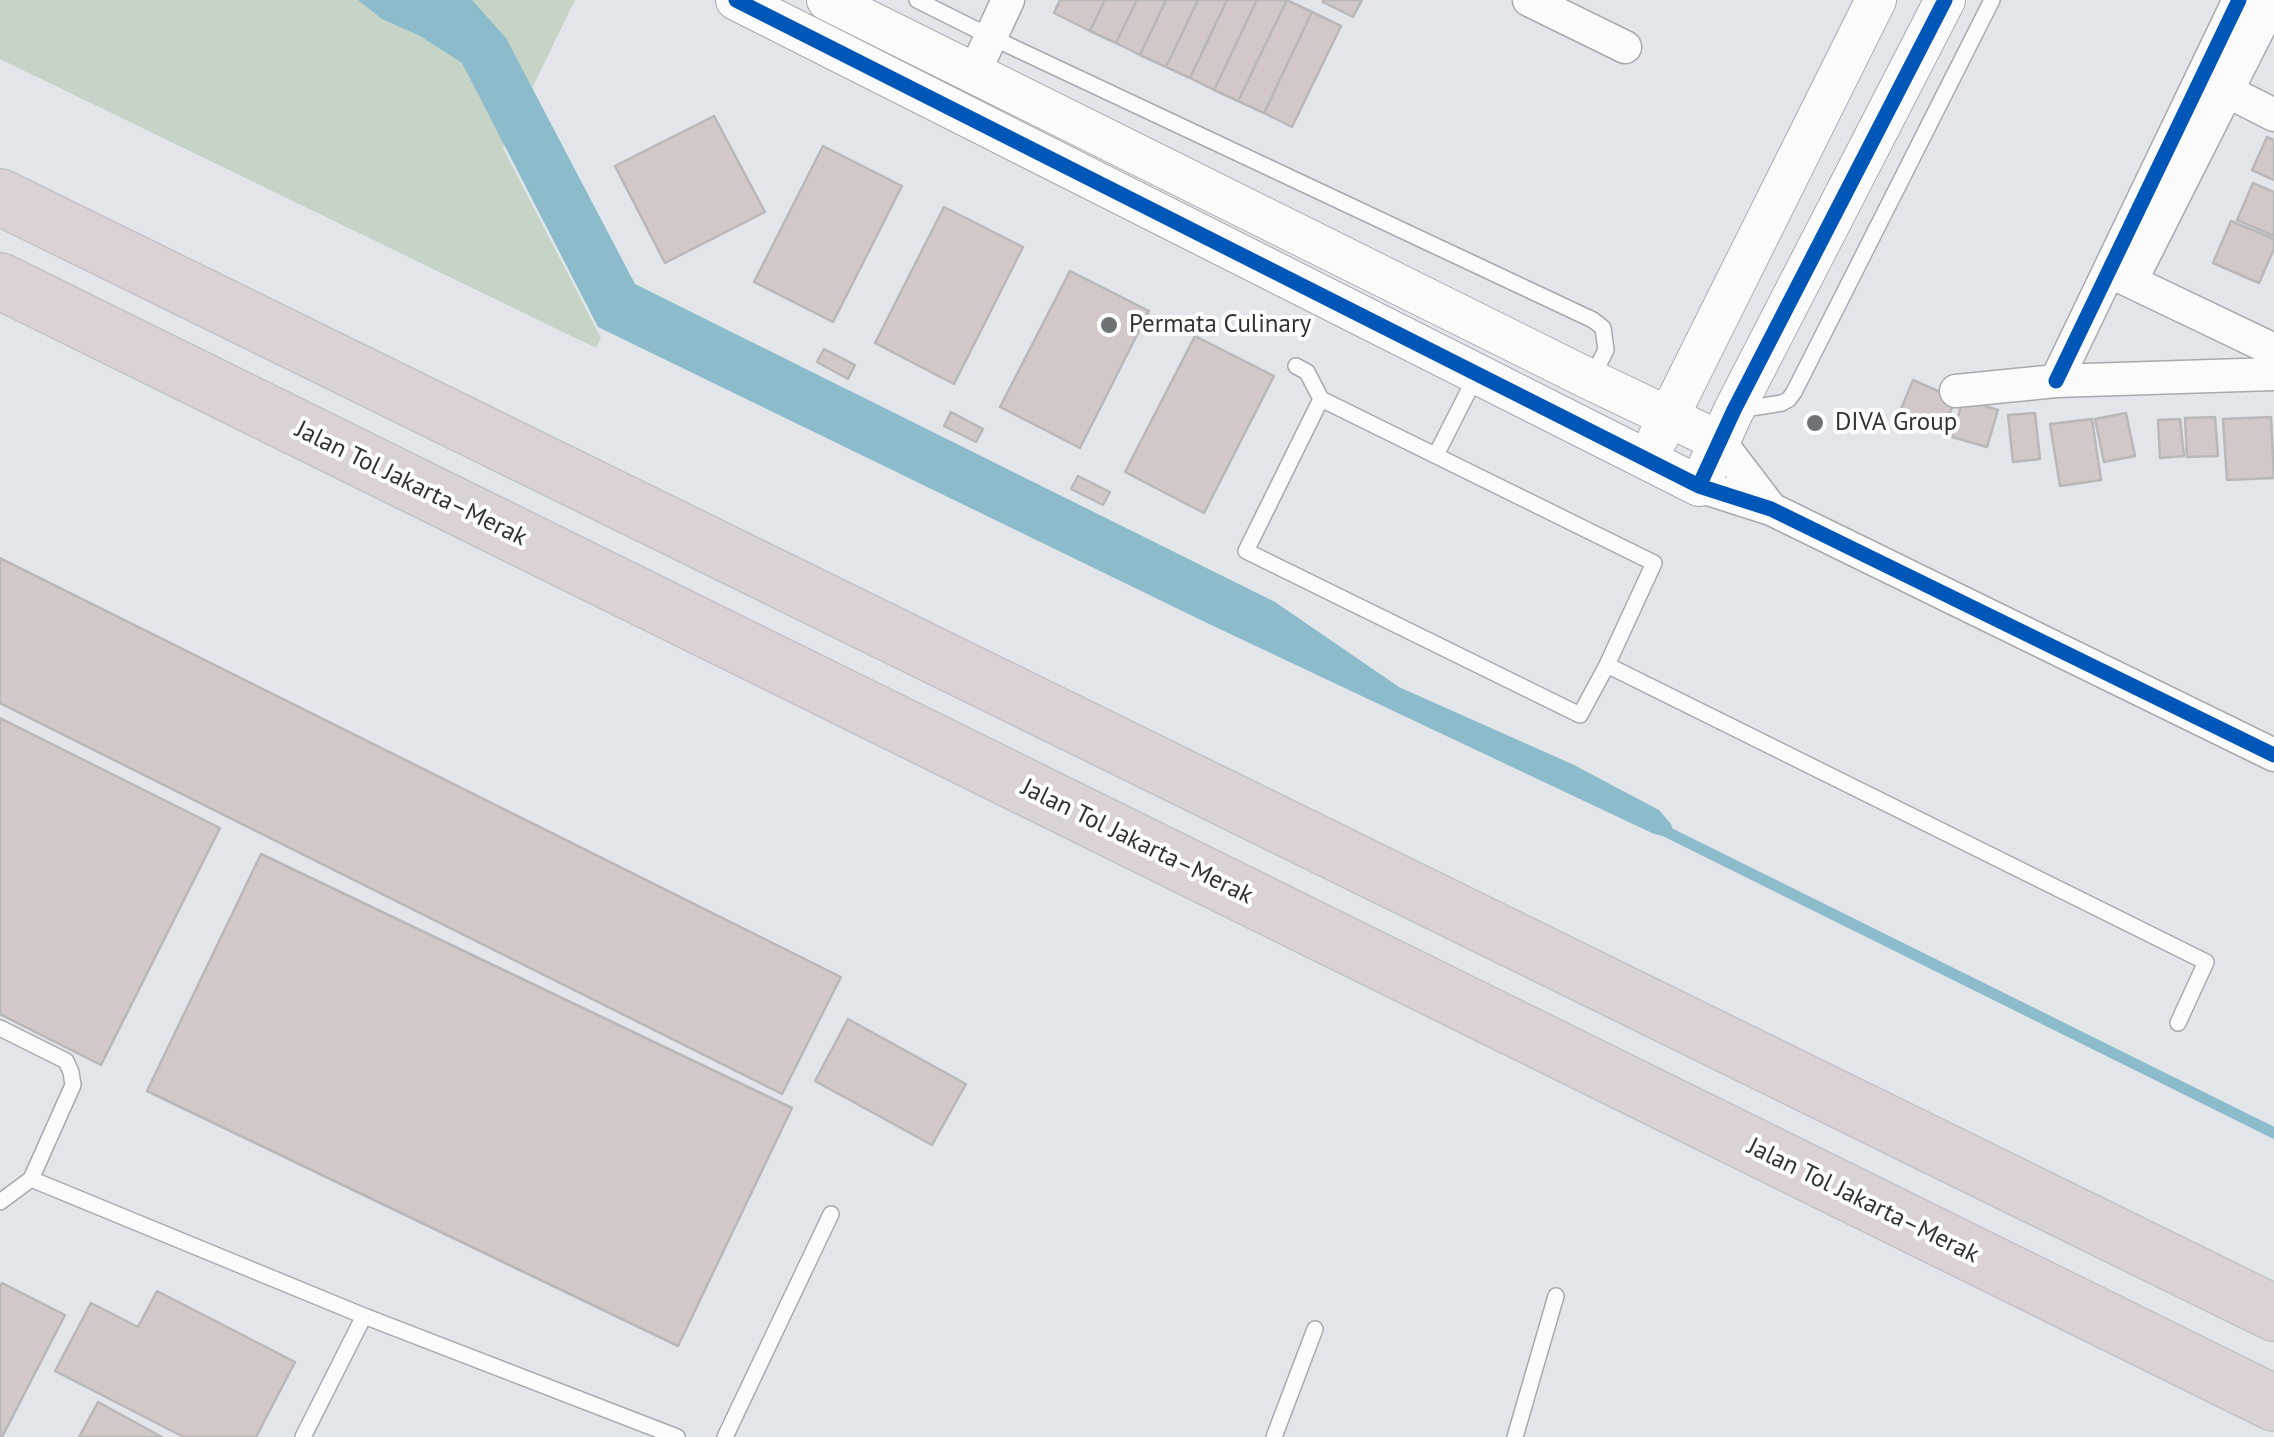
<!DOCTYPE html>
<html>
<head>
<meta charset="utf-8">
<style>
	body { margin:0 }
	canvas { display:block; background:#e2e6ea }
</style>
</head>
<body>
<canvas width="2274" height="1437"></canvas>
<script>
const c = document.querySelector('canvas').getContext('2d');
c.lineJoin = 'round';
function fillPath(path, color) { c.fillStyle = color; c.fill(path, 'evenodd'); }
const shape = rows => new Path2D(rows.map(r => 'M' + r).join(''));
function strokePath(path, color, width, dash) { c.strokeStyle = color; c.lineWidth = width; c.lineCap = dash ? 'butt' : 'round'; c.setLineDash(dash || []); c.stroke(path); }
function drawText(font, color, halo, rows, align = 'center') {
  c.font = font + ' "PT Sans",sans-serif'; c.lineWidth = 8; c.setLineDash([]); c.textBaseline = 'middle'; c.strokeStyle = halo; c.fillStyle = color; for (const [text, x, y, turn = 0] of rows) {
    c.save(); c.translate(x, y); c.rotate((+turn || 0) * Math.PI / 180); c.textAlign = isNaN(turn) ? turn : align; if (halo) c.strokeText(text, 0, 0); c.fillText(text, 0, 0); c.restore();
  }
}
const green = shape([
	[0,0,575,0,503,148,601,338,596,348,0,59]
]);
const water = shape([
	[358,0,472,0,506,38,635,284,1275,602,1399,687,1574,765,1659,810,1671,824,1673,830,1670,834,1667,837,1654,834,1207,623,598,327,462,63,420,36,382,19]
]);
const stream = shape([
	[1659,828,2274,1133]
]);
const building = shape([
	[1060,0,1105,0,1090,31,1054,13,1060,0],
	[1105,0,1137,0,1116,43,1090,31,1105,0],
	[1137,0,1166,0,1140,55,1116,43,1137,0],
	[1166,0,1198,0,1166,67,1140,55,1166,0],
	[1198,0,1227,0,1190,78,1166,67,1198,0],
	[1227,0,1257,0,1214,90,1190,78,1227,0],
	[1257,0,1287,0,1238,101,1214,90,1257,0],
	[1287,0,1312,12,1264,113,1238,101,1287,0],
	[1323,0,1362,0,1353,17,1323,2,1323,0],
	[1312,12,1341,26,1292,127,1264,113,1312,12],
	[714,116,765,212,665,263,615,166,714,116],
	[2267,137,2274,140,2274,180,2252,170,2267,137],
	[823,146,902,186,833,322,754,282,823,146],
	[2253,183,2274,192,2274,236,2237,220,2253,183],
	[944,207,1023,247,954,384,875,343,944,207],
	[2231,221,2274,239,2274,249,2259,283,2213,263,2231,221],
	[1070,271,1149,311,1080,448,1000,407,1070,271],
	[1195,336,1274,376,1204,513,1125,472,1195,336],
	[824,349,855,365,848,379,817,362,824,349],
	[1913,380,1956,399,1943,428,1901,409,1913,380],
	[1963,399,1998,410,1987,447,1952,437,1963,399],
	[951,412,983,429,976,442,944,426,951,412],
	[2035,413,2040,459,2013,462,2008,415,2035,413],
	[2126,413,2135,456,2104,462,2095,419,2126,413],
	[2215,417,2218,456,2187,457,2185,418,2215,417],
	[2271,417,2274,478,2227,480,2223,419,2271,417],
	[2092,419,2101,480,2060,486,2050,424,2092,419],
	[2180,419,2184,456,2160,458,2158,420,2180,419],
	[1078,476,1110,492,1103,505,1071,489,1078,476],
	[0,558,841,977,782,1094,0,703,0,558],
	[0,718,220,828,101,1065,0,1014,0,718],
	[261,854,792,1108,678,1346,147,1091,261,854],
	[848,1019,966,1084,932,1145,815,1081,848,1019],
	[2,1283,65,1315,2,1437,0,1437,0,1287,2,1283],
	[157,1291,295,1362,256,1437,184,1437,55,1371,91,1303,138,1327,157,1291],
	[98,1402,162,1437,79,1437,98,1402]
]);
const service = shape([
	[917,0,991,37,1593,320,1603,328,1606,350,1591,379],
	[1296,366,1307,372,1321,399,1654,563,1607,665,1580,715,1246,551,1321,399],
	[1738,410,1782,403,1789,399,1794,392,1992,0],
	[1436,455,1477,374],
	[1607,665,2206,962,2178,1023],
	[0,1028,66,1061,71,1072,73,1085,31,1179,364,1316,677,1437],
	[0,1202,31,1179],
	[303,1437,364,1316],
	[725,1437,831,1214],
	[1274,1437,1315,1329],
	[1515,1437,1556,1296]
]);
const minor = shape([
	[1529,0,1625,47],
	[974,73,1008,0],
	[2227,91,2274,115],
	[2113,273,2274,350],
	[2131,281,2273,0],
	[2056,381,2239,0],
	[1956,391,2056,381,2274,374],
	[1719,441,1771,509],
	[1699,486,1771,509,2274,755]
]);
const tertiary = shape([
	[736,0,1699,486,1734,410,1945,0],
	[827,0,1591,380,1719,441],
	[1658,438,1876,0]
]);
const motorway = shape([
	[0,197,2274,1313],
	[0,281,2274,1403]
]);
const cycleway = shape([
	[736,0,1699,486,1734,410,1945,0],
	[2056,381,2239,0],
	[1699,486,1771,509,2274,755]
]);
const markers = [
	[1109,325,10,"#6e7275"],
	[1815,423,10,"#6e7275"]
];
const poiNames = [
	["Permata Culinary",1129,325],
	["DIVA Group",1835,423]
];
const streetNames = [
	["Jalan Tol Jakarta–Merak",411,484,26],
	["Jalan Tol Jakarta–Merak",1137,842,26],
	["Jalan Tol Jakarta–Merak",1863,1201,26]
];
fillPath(green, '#c5d4c7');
fillPath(water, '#8cbccc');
strokePath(stream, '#8cbccc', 11);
fillPath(building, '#d2c8c7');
strokePath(building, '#b8b8b9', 2.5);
strokePath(service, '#a7aaad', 18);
strokePath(minor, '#a7aaad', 35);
strokePath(tertiary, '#a7aaad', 42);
strokePath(motorway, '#c0c2c4', 58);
strokePath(service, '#fbfbfc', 15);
strokePath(minor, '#fbfbfc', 32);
strokePath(tertiary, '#fbfbfc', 40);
strokePath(motorway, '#dad2d5', 55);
strokePath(cycleway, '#0057b8', 15);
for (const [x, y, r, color] of markers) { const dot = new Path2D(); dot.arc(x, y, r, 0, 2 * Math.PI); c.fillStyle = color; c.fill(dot); strokePath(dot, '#fff', 4); }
drawText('25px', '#303336', '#fff', poiNames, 'left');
drawText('25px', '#303336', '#fff', streetNames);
</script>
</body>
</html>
